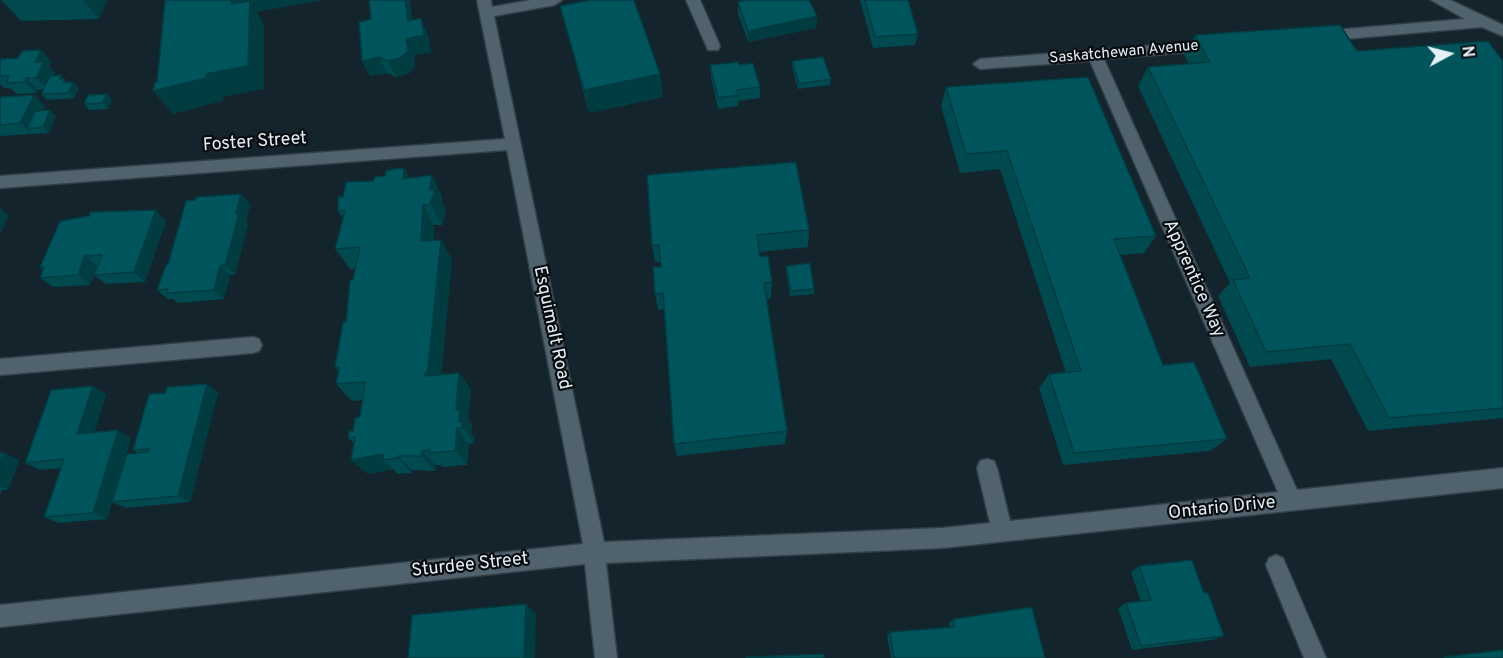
<!DOCTYPE html>
<html>
<head>
<meta charset="utf-8">
<style>
	body { margin:0 }
	#map { position:relative; width:1503px; height:658px; overflow:hidden; background:#13242d; font-family:Overpass,sans-serif }
	canvas { display:block }
	.north { position:absolute; left:1419px; top:24px; width:60px; height:60px; -webkit-text-stroke:4px #060c10; paint-order:stroke; rotate:83deg; font-size:16px; font-weight:700; line-height:24px; text-align:center; color:#e5eff6 }
	.north::after { content:''; display:block; margin:auto; width:21px; height:27px; background:#e5eff6; clip-path:polygon(50% 0,100% 100%,50% 72%,0 100%) }
</style>
</head>
<body>
<div id="map">
<canvas width="1503" height="658"></canvas>
<div class="north">N</div>
</div>
<script>
const c = document.querySelector('canvas').getContext('2d');
c.lineJoin = 'round';
const shape = rows => new Path2D(rows.map(r => 'M' + r).join(''));
function strokePath(path, color, width, dash) { c.strokeStyle = color; c.lineWidth = width; c.lineCap = dash ? 'butt' : 'round'; c.setLineDash(dash || []); c.stroke(path); }
function fillPath(path, color) { c.fillStyle = color; c.fill(path, 'evenodd'); }
function drawText(font, color, halo, rows, align = 'center') {
  c.font = font + ' Overpass,sans-serif'; c.lineWidth = 4.5; c.setLineDash([]); c.textBaseline = 'middle'; c.strokeStyle = halo; c.fillStyle = color; for (const [text, x, y, turn = 0] of rows) {
    c.save(); c.translate(x, y); c.rotate((+turn || 0) * Math.PI / 180); c.textAlign = isNaN(turn) ? turn : align; if (halo) c.strokeText(text, 0, 0); c.fillText(text, 0, 0); c.restore();
  }
}
const minor = shape([
	[477,0,491,0,492,7,531,0,562,0,555,5,494,16,604,542,942,528,990,523,977,468,980,461,987,459,994,461,997,468,1010,521,1278,492,1090,61,980,69,973,64,980,59,1211,41,1216,42,1218,46,1216,50,1104,59,1297,490,1503,468,1503,488,942,548,606,563,617,658,595,658,585,564,0,627,0,605,583,544,507,150,0,188,0,176,505,139,477,0],
	[686,0,700,0,720,46,718,50,708,50,686,0],
	[1431,0,1450,0,1503,25,1503,36,1482,27,1322,41,1315,36,1322,31,1465,19,1431,0],
	[253,337,259,339,262,345,259,351,253,353,0,375,0,359,253,337],
	[1276,555,1283,558,1326,658,1304,658,1266,565,1269,558,1276,555]
]);
const wall = shape([
	[1,0,107,0,99,19,21,21],
	[860,0,908,0,918,34,915,45,873,48],
	[738,2,817,16,816,28,748,42,738,14],
	[560,6,660,74,663,97,589,113],
	[412,20,428,35,431,52,414,55,415,67,408,74,396,77,387,73,370,76,362,61],
	[1195,35,1357,51,1503,61,1503,418,1368,431,1331,359,1250,367,1218,296,1230,283,1138,86,1148,67,1189,64,1184,55],
	[41,50,51,61,49,67,55,73,53,76,61,75,68,83,73,82,79,88,74,98,47,100,41,94,44,89,38,90,36,93,17,94,10,88,4,88,0,84,0,62,18,58],
	[792,61,831,79,830,85,798,89,792,67],
	[710,65,739,65,760,87,760,98,738,101,738,106,718,109,711,77],
	[946,87,1156,236,1144,253,1120,255,1163,365,1227,439,1210,451,1063,465,1039,388,1049,374,1066,373,1000,169,960,173,941,106],
	[107,94,112,100,108,109,89,110,84,104],
	[34,95,45,106,43,111,56,116,49,133,0,136,0,97],
	[404,168,409,178,442,196,442,203,446,211,442,225,434,225,434,241,441,240,452,260,441,375,459,373,471,390,468,420,472,425,471,433,474,437,474,443,469,444,467,465,443,467,440,465,436,465,435,471,412,470,412,473,398,474,393,469,368,474,351,460,354,443,348,438,360,417,363,400,352,401,336,384,338,370,335,367,346,322,355,269,350,269,335,249,343,218,338,211,343,197,373,181],
	[250,204,246,221,248,224,235,275,230,275,224,299,178,303,173,299,168,299,157,290,168,264],
	[156,210,166,221,145,282,106,284,94,275,90,285,53,287,40,278,43,270,40,267],
	[809,230,808,247,759,252,760,257,772,282,771,298,767,299,787,431,785,444,677,456,674,444,664,309,658,310,655,294,661,267,660,262,655,262,652,245],
	[786,266,814,289,814,294,790,296,786,271],
	[207,384,218,392,190,502,126,508,112,502,138,453,133,450],
	[106,394,94,433,118,430,131,438,107,519,59,523,44,517,62,468,40,470,25,463],
	[0,453,4,453,19,460,8,490,2,490,0,494],
	[1139,566,1204,593,1224,636,1213,640,1132,650,1118,608,1126,603,1141,602,1131,572],
	[954,619,1045,658,891,658,887,636,890,632,949,627,949,623]
]);
const shadedWall = shape([
	[83,0,107,0,99,19],
	[227,0,324,0,257,12,264,25,264,89,223,97,223,101,173,114,153,91,206,74,247,28],
	[405,0,410,0,415,37,408,21],
	[817,16,816,28,748,42,748,31],
	[421,18,428,35,431,52,414,55,415,67,408,74,396,77,388,61],
	[41,50,51,61,49,67,55,73,47,89,36,78,35,62],
	[379,57,387,73,370,76,362,61],
	[660,74,663,97,589,113,584,90],
	[61,75,70,85,69,89,59,79],
	[26,78,38,90,36,93,25,82],
	[73,82,79,88,74,98,68,93],
	[107,94,112,100,108,109,102,103],
	[34,95,45,106,35,128,27,129,32,134,20,123],
	[50,110,56,116,49,133,43,127],
	[404,168,416,190,403,179],
	[432,175,442,196,442,203,446,211,442,225,430,204,430,190],
	[241,194,250,204,246,221,248,224,235,275,225,265,236,214],
	[423,205,434,225,433,262,421,241],
	[0,208,9,215,0,235],
	[156,210,166,221,145,282,134,272],
	[441,240,452,260,440,386,424,376],
	[85,256,97,266,90,285,78,275],
	[220,266,230,275,224,299,214,290],
	[459,373,471,390,468,420,472,425,471,433,474,437,474,443,459,422,456,410],
	[207,384,218,392,190,502,178,496],
	[93,386,106,394,91,442,77,434],
	[457,428,469,444,467,465,455,451],
	[118,430,131,438,107,519,93,513],
	[422,451,436,465,435,471,422,456],
	[4,453,19,460,8,490,0,486,0,463],
	[383,454,383,460,393,469,368,474,351,460],
	[398,456,412,470,412,473,397,458],
	[526,604,536,613,535,658,524,658]
]);
const building = shape([
	[165,0,232,0,231,4,250,1,248,66,206,74,206,78,153,91,155,82,157,82,165,0],
	[369,0,405,0,408,21,421,18,424,35,406,39,408,51,400,58,388,61,379,57,362,61,359,22,371,19,369,0],
	[591,0,634,0,660,74,584,90,560,6,591,0],
	[748,0,809,0,817,16,748,31,738,2,748,0],
	[865,0,908,0,918,34,875,37,865,0],
	[1340,25,1357,51,1488,41,1503,61,1503,408,1389,418,1350,344,1266,352,1233,280,1250,278,1148,67,1210,62,1195,35,1340,25],
	[41,50,35,62,44,62,36,78,26,78,25,82,6,83,9,76,0,76,0,62,1,59,18,58,22,51,41,50],
	[823,57,831,79,799,84,792,61,823,57],
	[738,62,739,65,753,63,760,87,737,90,738,95,718,98,710,65,738,62],
	[61,75,59,79,65,79,63,83,73,82,68,93,41,94,50,76,61,75],
	[1088,77,1156,236,1114,239,1163,365,1194,362,1227,439,1074,453,1049,374,1081,371,1007,151,966,154,946,87,1088,77],
	[107,94,102,103,84,104,88,95,107,94],
	[34,95,20,123,0,125,0,97,34,95],
	[50,110,43,127,27,129,35,111,50,110],
	[796,162,809,230,757,235,760,257,768,256,772,282,764,283,787,431,674,444,663,293,655,294,653,267,661,267,659,245,652,245,647,175,796,162],
	[404,168,403,179,432,175,430,190,435,190,430,204,423,205,421,241,441,240,428,369,424,376,459,373,456,410,460,409,459,422,463,421,462,428,457,428,455,451,429,453,430,450,422,451,422,456,398,456,397,458,383,460,383,454,351,460,355,437,348,438,349,431,353,431,355,418,360,417,365,382,336,384,339,367,335,367,343,322,346,322,350,280,353,279,360,247,335,249,345,210,338,211,338,197,343,197,346,182,373,181,375,177,385,176,386,171,393,169,404,168],
	[241,194,236,214,239,214,225,265,220,266,214,290,167,293,168,289,157,290,166,265,168,264,186,201,195,200,197,197,241,194],
	[156,210,134,272,94,275,102,255,85,256,78,275,40,278,44,267,40,267,60,221,89,216,90,212,156,210],
	[810,263,814,289,791,291,786,266,810,263],
	[207,384,178,496,112,502,127,454,148,452,149,449,133,450,149,394,165,393,167,387,207,384],
	[93,386,77,434,118,430,93,513,44,517,64,459,25,463,51,390,93,386],
	[0,453,4,453,0,463,0,453],
	[1192,560,1204,593,1208,593,1224,636,1141,646,1126,603,1151,600,1139,566,1192,560],
	[526,604,524,658,408,658,412,615,526,604],
	[1032,607,1045,658,894,658,890,632,954,627,954,619,1032,607],
	[1503,650,1503,658,1445,658,1444,657,1503,650],
	[824,654,824,658,746,658,746,657,824,654]
]);
const farStreetnames = [
	["Saskatchewan Avenue",1124,53,-5]
];
const streetNames = [
	["Foster Street",255,143,-4],
	["Apprentice Way",1193,279,66],
	["Esquimalt Road",551,328,78],
	["Ontario Drive",1222,509,-6],
	["Sturdee Street",470,566,-6]
];
strokePath(minor, '#333f46', 3);
fillPath(minor, '#50626d');
fillPath(wall, '#00494f');
fillPath(shadedWall, '#003c40');
fillPath(building, '#00555c');
strokePath(building, '#003c40', 1.5);
drawText('15px', '#e5eff6', '#060c10', farStreetnames);
drawText('18px', '#e5eff6', '#060c10', streetNames);
</script>
</body>
</html>
